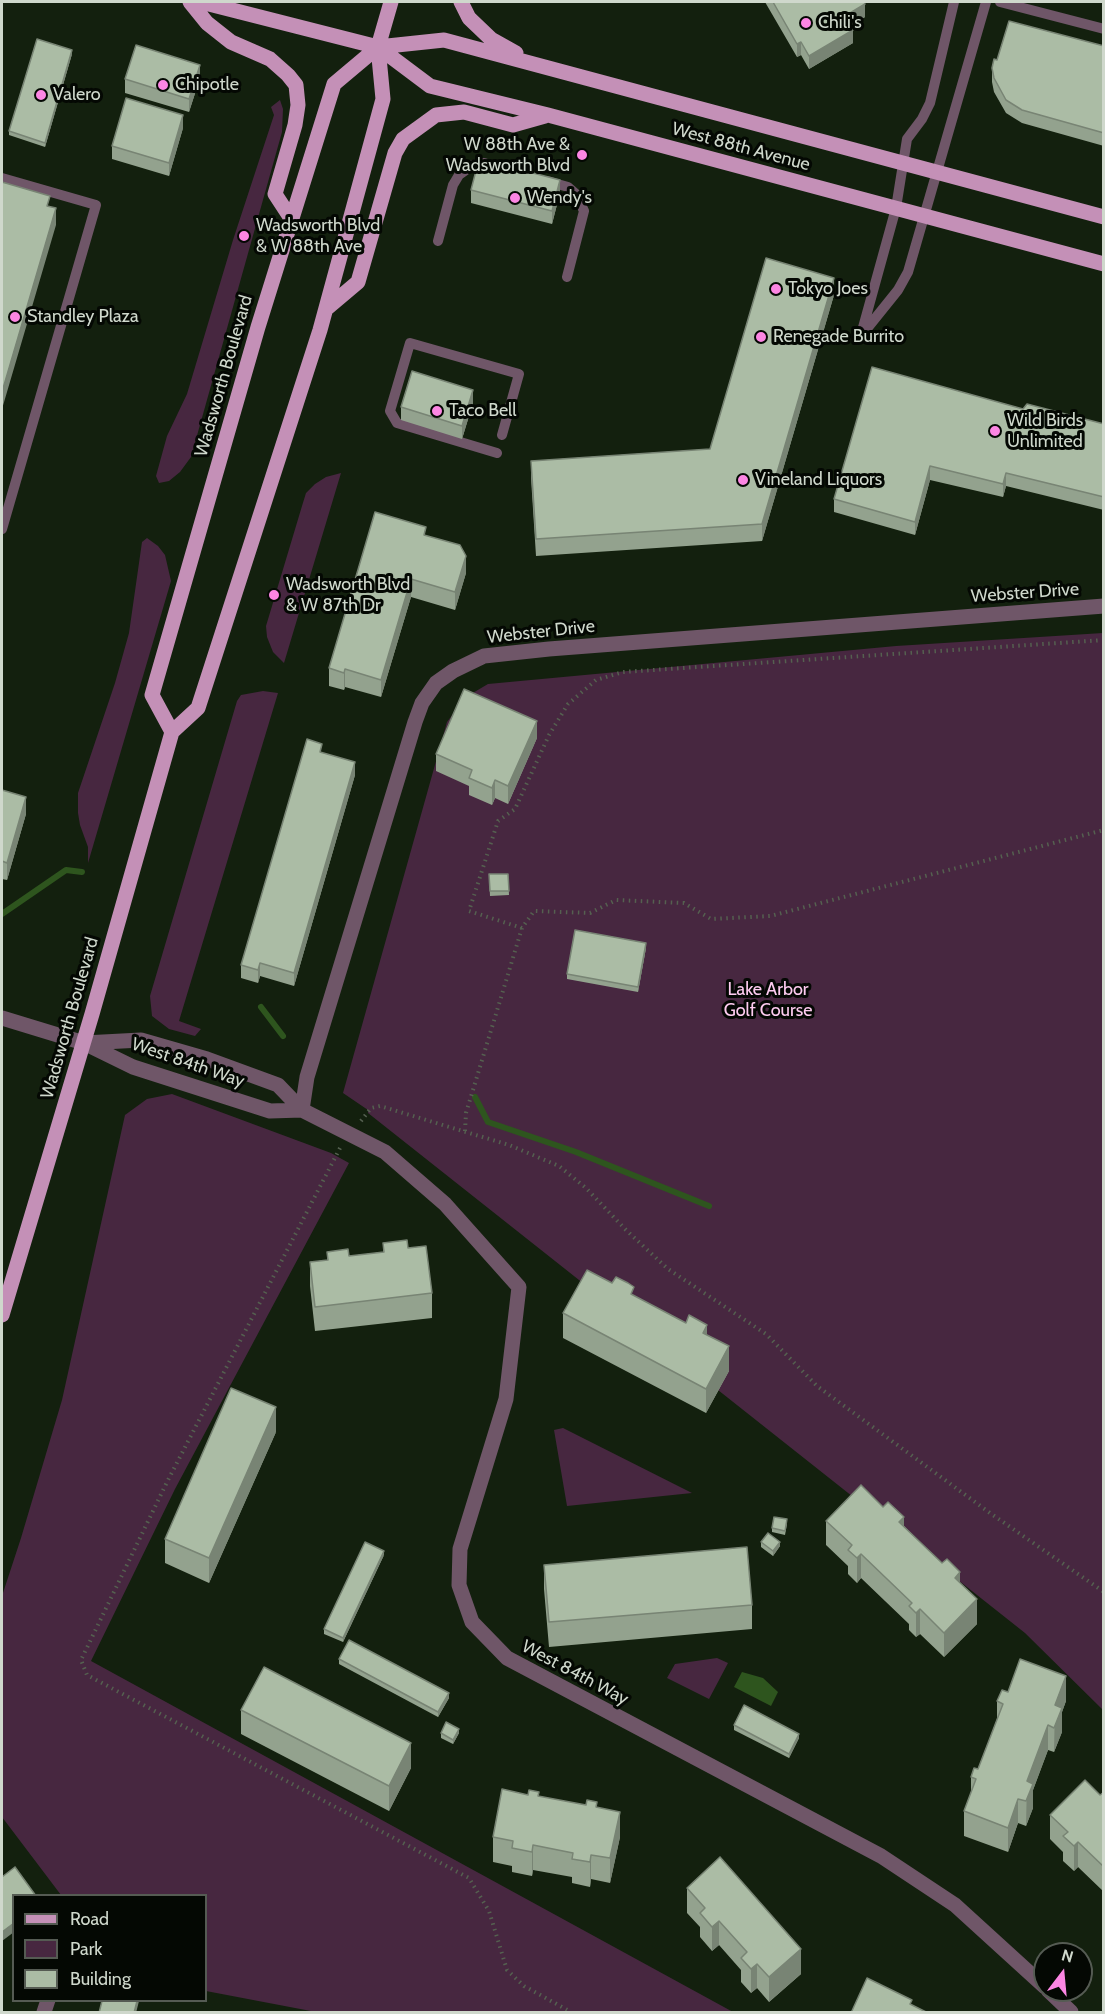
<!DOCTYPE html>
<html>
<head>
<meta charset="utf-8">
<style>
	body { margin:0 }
	#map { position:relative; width:1105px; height:2014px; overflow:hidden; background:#13200e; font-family:Cabin,sans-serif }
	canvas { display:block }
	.frame { position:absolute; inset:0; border:3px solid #cfd8cc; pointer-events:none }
	.legend { position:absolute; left:12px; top:1894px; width:195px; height:108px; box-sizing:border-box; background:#040803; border:2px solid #555b53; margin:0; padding:8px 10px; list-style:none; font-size:18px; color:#cfd8cc }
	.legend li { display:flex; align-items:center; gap:12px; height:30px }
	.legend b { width:30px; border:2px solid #555b53 }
	.north { position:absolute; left:1033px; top:1942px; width:60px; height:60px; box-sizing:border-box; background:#040803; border:2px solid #555b53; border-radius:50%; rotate:16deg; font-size:16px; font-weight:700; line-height:24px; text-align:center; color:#cfd8cc }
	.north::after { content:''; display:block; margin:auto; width:21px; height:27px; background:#fc86e3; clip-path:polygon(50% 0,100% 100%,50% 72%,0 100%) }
</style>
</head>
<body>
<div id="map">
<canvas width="1105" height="2014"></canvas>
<div class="frame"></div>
<ul class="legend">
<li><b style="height:8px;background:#c490b7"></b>Road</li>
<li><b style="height:16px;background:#472740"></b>Park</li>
<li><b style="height:16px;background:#abbca5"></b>Building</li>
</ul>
<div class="north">N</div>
</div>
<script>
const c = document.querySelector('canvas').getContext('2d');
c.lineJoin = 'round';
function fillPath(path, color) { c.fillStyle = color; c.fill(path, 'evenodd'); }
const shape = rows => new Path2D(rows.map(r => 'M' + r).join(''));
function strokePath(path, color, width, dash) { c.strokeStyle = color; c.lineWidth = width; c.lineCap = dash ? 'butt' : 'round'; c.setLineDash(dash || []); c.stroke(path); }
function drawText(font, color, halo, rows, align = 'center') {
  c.font = font + ' Cabin,sans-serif'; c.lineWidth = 6; c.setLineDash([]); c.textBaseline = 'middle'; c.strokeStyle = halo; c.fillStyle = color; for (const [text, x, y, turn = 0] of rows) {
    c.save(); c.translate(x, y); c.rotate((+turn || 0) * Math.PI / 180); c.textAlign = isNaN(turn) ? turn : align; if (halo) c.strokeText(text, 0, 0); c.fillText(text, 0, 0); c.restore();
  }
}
const green = shape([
	[280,100,283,109,282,132,191,457,180,472,169,481,159,483,156,476,167,436,187,394,233,240,274,115,271,107],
	[341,473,284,663,273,652,267,637,266,626,302,506,306,493,315,484,326,477],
	[147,538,158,546,165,555,171,581,88,863,88,847,80,825,78,813,78,793,115,683,129,633,142,542],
	[1103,633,1103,1710,1025,1633,368,1113,368,1110,343,1093,447,722,466,697,488,684,896,646],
	[263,691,278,693,179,1021,201,1029,195,1036,169,1029,152,1016,150,996,237,701,241,695],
	[172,1094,331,1153,349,1163,175,1489,91,1661,733,2012,316,2012,206,1991,206,1896,61,1895,2,1817,2,1596,21,1538,62,1400,125,1115,147,1099],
	[563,1428,692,1493,567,1506,554,1430],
	[717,1658,728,1663,709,1699,667,1678,675,1664]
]);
const water = shape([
	[742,1672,763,1678,778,1692,771,1706,734,1687]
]);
const stream = shape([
	[2,914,66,870,82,872],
	[261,1007,283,1036],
	[475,1097,488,1122,576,1152,709,1206]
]);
const path = shape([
	[522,928,469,911,498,821,515,809,549,735,568,704,596,680,623,672,1104,640],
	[361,1121,371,1108,380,1106,509,1145,559,1166,586,1188,626,1230,668,1269,766,1334,817,1386,990,1513,1104,1592],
	[465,1131,466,1113,522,928,534,911,590,913,616,900,684,903,711,919,770,916,1104,830],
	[340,1148,167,1482,81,1660,87,1675,469,1878,489,1911,507,1970,524,1986,571,2012]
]);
const lane = shape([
	[1000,2,1104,29],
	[2,178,96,205,2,529],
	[547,181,568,187,576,194,584,211,567,277],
	[438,241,453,185,459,175,473,165,484,163,491,165],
	[862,331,896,208,907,139,922,119,930,103,954,2],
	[861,336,898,290,908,272,986,2],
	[497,453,397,423,390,411,410,343,519,374,502,435]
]);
const street = shape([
	[2,1018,84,1043,133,1067,270,1111,302,1110],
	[84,1043,141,1040,207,1059,278,1085,302,1110,385,1152,445,1204,519,1287,506,1399,460,1549,459,1585,472,1622,507,1658,881,1856,955,1905,1045,1987],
	[302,1110,307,1077,415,722,422,703,436,683,453,671,484,656,549,649,1104,606],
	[1048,1990,1071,2012],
	[44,2012,48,2000]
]);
const primary = shape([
	[190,2,207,23,231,42,270,59,288,75,296,85,298,105,295,125,275,194,292,220],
	[201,2,378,47,430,86,548,115,1104,264],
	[461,2,469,18,491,39,516,53],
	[378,47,444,40,1104,217],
	[326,309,358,282,395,153,403,139,436,115,464,112,513,125,545,116],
	[172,732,152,695,258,327,334,84,378,47],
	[2,1315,92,1014,172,732,198,708,320,330,383,99,378,47,391,2]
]);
const wall = shape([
	[765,2,864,2,865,17,850,26,853,43,809,69,801,55,797,57],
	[1104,46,1104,146,1022,123,1006,113,994,92,992,82,992,68,997,60],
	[72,54,45,147,9,135,9,131],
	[200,78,189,112,125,93,125,79],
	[183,128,169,176,112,159,112,146],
	[471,190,560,193,552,224,471,203],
	[834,295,762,541,536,556,531,478,531,461,710,449],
	[473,403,462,439,401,420,401,407],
	[1023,409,1104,424,1104,510,1006,486,1003,497,930,480,915,535,834,512,834,499],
	[426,535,466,573,455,610,411,597,381,697,345,687,344,690,329,686,329,668],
	[537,738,508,804,495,798,492,805,469,795,469,786,436,771,436,754],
	[322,753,355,775,294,986,260,976,258,983,241,978,241,965],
	[2,790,26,814,7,880,2,879],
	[489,874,508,874,509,895,490,896],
	[646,948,638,992,567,979,567,974],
	[383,1243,408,1248,432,1293,432,1318,315,1331,310,1286,310,1262,327,1260,327,1252,349,1256,383,1252],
	[634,1296,707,1335,729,1371,706,1413,563,1338,563,1313],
	[276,1432,209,1583,165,1563,165,1539],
	[826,1521,904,1526,960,1583,977,1624,944,1657,920,1634,916,1637,909,1630,909,1624,861,1578,857,1583,848,1574,848,1566,826,1545],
	[787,1524,785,1535,772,1532,772,1528],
	[761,1542,780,1546,773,1556,761,1547],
	[384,1555,343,1642,324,1634,324,1629],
	[544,1565,752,1605,752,1629,549,1647,544,1589],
	[339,1659,449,1698,438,1717,339,1664],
	[1008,1692,1066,1701,1062,1712,1062,1732,1054,1752,1048,1750,1033,1790,1033,1808,1026,1826,1018,1823,1008,1852,964,1836,964,1811,971,1792,971,1777,978,1769,997,1719,997,1701],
	[241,1710,411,1768,389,1811,241,1734],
	[734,1725,799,1738,789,1758,734,1730],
	[441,1733,459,1733,453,1744,441,1738],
	[1104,1792,1104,1892,1078,1867,1074,1871,1063,1861,1063,1852,1050,1839,1050,1815,1100,1795],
	[528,1795,539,1796,597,1808,620,1837,610,1883,591,1879,590,1887,572,1883,572,1877,533,1870,532,1876,512,1872,512,1866,493,1862,493,1837],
	[687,1888,801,1974,769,2002,757,1988,751,1993,741,1982,741,1970,719,1945,712,1951,700,1937,700,1927,687,1913]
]);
const shadedWall = shape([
	[865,4,865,17,845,29,845,16],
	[853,30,853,43,809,69,809,56],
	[801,42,801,55,797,57,797,44],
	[72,50,72,54,45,147,45,143],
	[200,65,200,78,189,112,189,99],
	[183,115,183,128,169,176,169,163],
	[560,180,560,193,552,224,552,211],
	[56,208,56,225,2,409,2,392],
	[834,278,834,295,762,541,762,524],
	[473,390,473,403,462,439,462,426],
	[930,466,930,480,915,535,915,522],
	[1006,473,1006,486,1003,497,1003,484],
	[466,556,466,573,455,610,455,592],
	[411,579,411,597,381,697,381,680],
	[345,669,345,687,344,690,344,673],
	[537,721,537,738,508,804,508,786],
	[355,762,355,775,294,986,294,973],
	[495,780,495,798,492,805,492,788],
	[26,797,26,814,7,880,7,863],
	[646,943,646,948,638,992,638,987],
	[260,963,260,976,258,983,258,970],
	[707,1325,707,1349,703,1333],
	[729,1346,729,1371,706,1413,706,1389],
	[276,1407,276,1432,209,1583,209,1558],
	[904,1517,904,1541,899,1522],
	[780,1542,780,1546,773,1556,773,1551],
	[384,1551,384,1555,343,1642,343,1638],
	[861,1554,861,1578,857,1583,857,1558],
	[960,1572,960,1596,955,1578],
	[977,1599,977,1624,944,1657,944,1633],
	[920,1609,920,1634,916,1637,916,1613],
	[1066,1676,1066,1701,1062,1712,1062,1732,1054,1752,1055,1705],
	[449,1693,449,1698,438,1717,438,1712],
	[1048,1725,1048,1750,1033,1790,1033,1808,1026,1826,1027,1781],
	[459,1729,459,1733,453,1744,453,1740],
	[799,1734,799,1738,789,1758,789,1754],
	[411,1743,411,1768,389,1811,389,1786],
	[1018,1799,1018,1823,1008,1852,1008,1828],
	[620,1812,620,1837,610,1883,610,1858],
	[1078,1842,1078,1867,1074,1871,1074,1846],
	[533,1845,533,1870,532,1876,532,1852],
	[591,1855,591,1879,590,1887,590,1862],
	[719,1921,719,1945,712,1951,712,1927],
	[14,1923,14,1932,2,1941,2,1932],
	[801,1949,801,1974,769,2002,769,1977],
	[757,1964,757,1988,751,1993,751,1969],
	[137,2001,139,2001,136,2013,134,2013]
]);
const building = shape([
	[773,2,864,2,865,4,845,16,853,30,809,56,801,42,797,44,773,2],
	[1009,21,1104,46,1104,133,1022,110,1006,100,994,78,992,68,994,59,997,60,1009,21],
	[37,39,72,50,45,143,9,131,37,39],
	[136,45,200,65,189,99,125,79,136,45],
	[126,98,183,115,169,163,112,146,126,98],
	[479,159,560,180,552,211,471,190,479,159],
	[2,182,50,196,47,206,56,208,2,392,2,182],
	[766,258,834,278,762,524,536,539,531,461,710,449,766,258],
	[872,367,1023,409,1027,404,1104,424,1104,497,1006,473,1003,484,930,466,915,522,834,499,872,367],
	[412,371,473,390,462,426,401,407,412,371],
	[375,512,426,527,424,535,460,545,466,556,455,592,411,579,381,680,345,669,344,673,329,668,375,512],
	[464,689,537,721,508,786,495,780,492,788,469,778,472,770,436,754,464,689],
	[307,739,322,744,320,752,355,762,294,973,260,963,258,970,241,965,307,739],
	[2,790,26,797,7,863,2,861,2,790],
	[489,874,508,874,509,891,490,891,489,874],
	[575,930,646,943,638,987,567,974,575,930],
	[407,1240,408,1248,426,1246,432,1293,315,1307,310,1262,328,1260,327,1252,348,1249,349,1256,384,1252,383,1243,407,1240],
	[587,1270,612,1283,616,1277,628,1283,634,1287,631,1294,686,1323,689,1315,707,1325,703,1333,729,1346,706,1389,563,1313,587,1270],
	[231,1388,276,1407,209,1558,165,1539,231,1388],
	[861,1485,883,1507,888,1502,904,1517,899,1522,942,1563,947,1559,960,1572,955,1578,977,1599,944,1633,920,1609,916,1613,909,1606,912,1603,861,1554,857,1558,848,1550,852,1545,826,1521,861,1485],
	[774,1517,787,1519,785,1531,772,1528,774,1517],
	[768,1533,780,1542,773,1551,761,1542,768,1533],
	[365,1542,384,1551,343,1638,324,1629,365,1542],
	[747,1547,752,1605,549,1622,544,1565,747,1547],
	[349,1640,449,1693,438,1712,339,1659,349,1640],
	[1020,1659,1066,1676,1055,1705,1062,1708,1054,1728,1048,1725,1027,1781,1033,1784,1026,1801,1018,1799,1008,1828,964,1811,976,1779,971,1777,974,1768,978,1769,1003,1704,997,1701,1002,1690,1008,1692,1020,1659],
	[264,1667,411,1743,389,1786,241,1710,264,1667],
	[744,1705,799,1734,789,1754,734,1725,744,1705],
	[446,1722,459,1729,453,1740,441,1733,446,1722],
	[1085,1780,1100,1795,1104,1792,1104,1867,1078,1842,1074,1846,1063,1836,1068,1832,1050,1815,1085,1780],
	[502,1789,528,1795,529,1790,539,1792,538,1796,586,1805,587,1800,597,1802,596,1807,620,1812,610,1858,591,1855,590,1862,572,1859,573,1853,533,1845,532,1852,512,1848,513,1841,493,1837,502,1789],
	[720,1857,801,1949,769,1977,757,1964,751,1969,741,1958,747,1952,719,1921,712,1927,700,1913,705,1908,687,1888,720,1857],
	[15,1867,36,1896,14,1896,14,1923,2,1932,2,1877,15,1867],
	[867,1978,912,2000,910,2004,928,2013,851,2013,867,1978],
	[102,2001,137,2001,134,2013,99,2013,102,2001]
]);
const markers = [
	[806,23,6,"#fc86e3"],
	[163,85,6,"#fc86e3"],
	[41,95,6,"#fc86e3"],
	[582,155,6,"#fc86e3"],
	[515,198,6,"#fc86e3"],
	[244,236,6,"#fc86e3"],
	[776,289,6,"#fc86e3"],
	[15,317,6,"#fc86e3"],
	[761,337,6,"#fc86e3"],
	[437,411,6,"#fc86e3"],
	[995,431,6,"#fc86e3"],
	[743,480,6,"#fc86e3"],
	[274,595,6,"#fc86e3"]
];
const poiNames = [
	["Chili's",818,23],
	["Chipotle",175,85],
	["Valero",53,95],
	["W 88th Ave &",570,145,"right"],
	["Wadsworth Blvd",570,166,"right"],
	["Wendy's",527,198],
	["Wadsworth Blvd",256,226],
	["& W 88th Ave",256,247],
	["Tokyo Joes",788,289],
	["Standley Plaza",27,317],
	["Renegade Burrito",773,337],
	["Taco Bell",449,411],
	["Wild Birds",1007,421],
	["Unlimited",1007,442],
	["Vineland Liquors",755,480],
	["Wadsworth Blvd",286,585],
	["& W 87th Dr",286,606]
];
const streetNames = [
	["West 88th Avenue",741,147,15],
	["Wadsworth Boulevard",224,376,-74],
	["Webster Drive",1025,593,-4],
	["Webster Drive",541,632,-6],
	["Wadsworth Boulevard",70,1018,-74],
	["West 84th Way",188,1063,19],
	["West 84th Way",575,1673,28]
];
const parkNames = [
	["Lake Arbor",768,990],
	["Golf Course",768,1011]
];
fillPath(green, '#472740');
fillPath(water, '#2e551e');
strokePath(stream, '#2e551e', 6);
strokePath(path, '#556050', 4, [1.5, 4.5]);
strokePath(lane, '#6f5668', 10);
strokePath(street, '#6f5668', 15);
strokePath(primary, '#c490b7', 15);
fillPath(wall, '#93a28e');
fillPath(shadedWall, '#788474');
fillPath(building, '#abbca5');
strokePath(building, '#788474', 1.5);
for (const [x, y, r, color] of markers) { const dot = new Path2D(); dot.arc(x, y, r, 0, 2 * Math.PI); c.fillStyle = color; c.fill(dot); strokePath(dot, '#040803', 2); }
drawText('18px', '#cfd8cc', '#040803', poiNames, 'left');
drawText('18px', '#cfd8cc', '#040803', streetNames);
drawText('18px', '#fecbf0', '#040803', parkNames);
</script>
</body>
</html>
